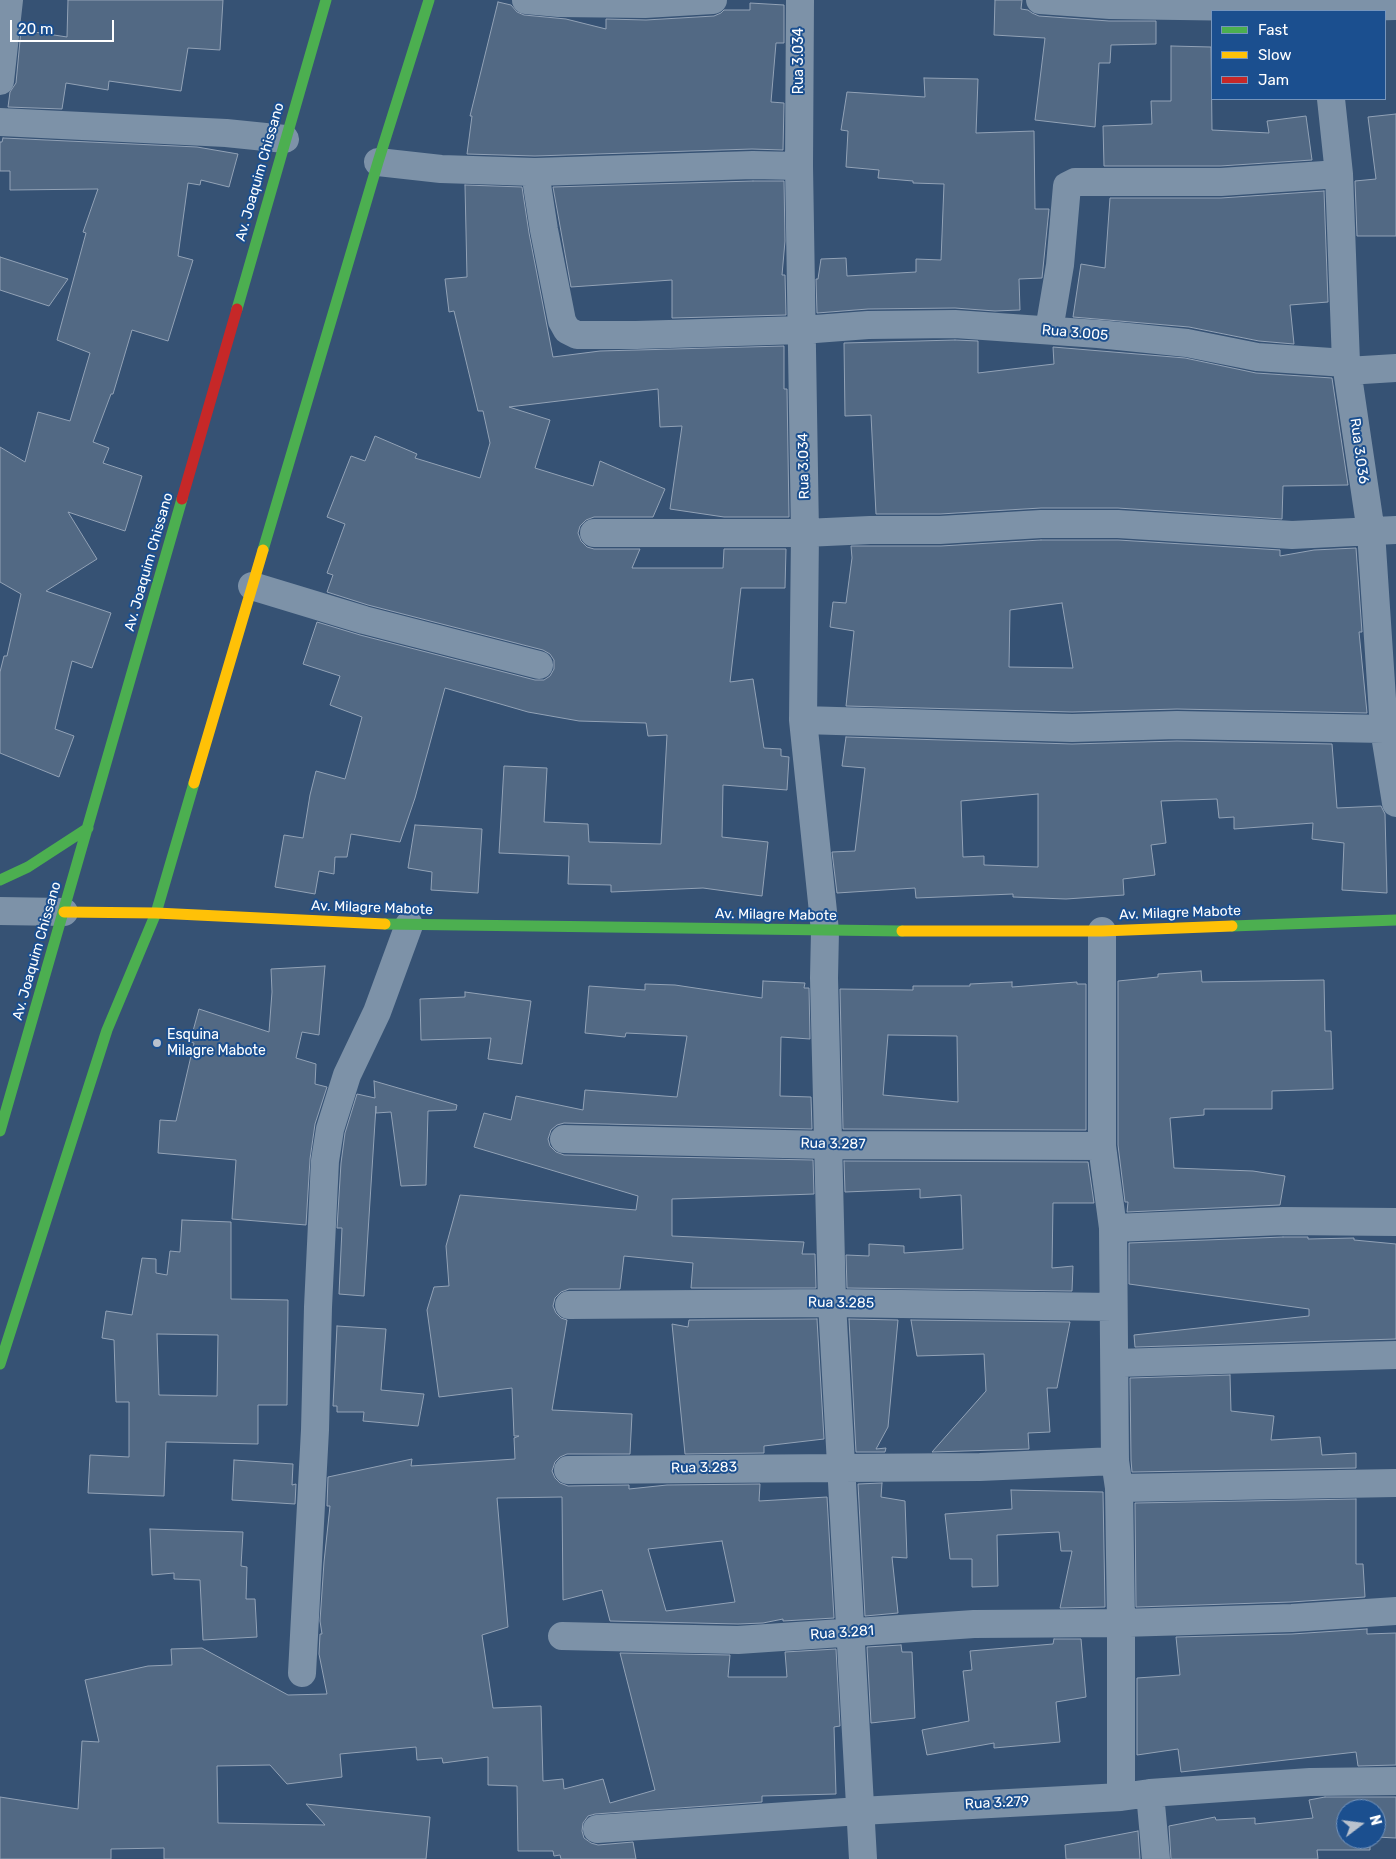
<!DOCTYPE html>
<html>
<head>
<meta charset="utf-8">
<style>
	body { margin:0 }
	#map { position:relative; width:1396px; height:1859px; overflow:hidden; background:#365274; font-family:Rubik,sans-serif }
	canvas { display:block }
	.legend { position:absolute; left:1211px; top:10px; width:175px; height:90px; box-sizing:border-box; background:#1b4f8f; border:1px solid #7695bc; margin:0; padding:6px 9px; list-style:none; font-size:15px; color:#fff }
	.legend li { display:flex; align-items:center; gap:10px; height:25px }
	.legend b { width:25px; border:1px solid #7695bc }
	.north { position:absolute; left:1336px; top:1799px; width:50px; height:50px; box-sizing:border-box; background:#1b4f8f; border:1px solid #7695bc; border-radius:50%; rotate:75deg; font-size:14px; font-weight:700; line-height:20px; text-align:center; color:#fff }
	.north::after { content:''; display:block; margin:auto; width:18px; height:22px; background:#b9c2ce; clip-path:polygon(50% 0,100% 100%,50% 72%,0 100%) }
	.scale { position:absolute; left:10px; top:20px; width:104px; height:22px; box-sizing:border-box; border:2px solid #fff; border-top:0; padding-left:6px; font-size:15px; line-height:18px; white-space:nowrap; color:#fff; -webkit-text-stroke:4px #1b4f8f; paint-order:stroke }
</style>
</head>
<body>
<div id="map">
<canvas width="1396" height="1859"></canvas>
<ul class="legend">
<li><b style="height:6px;background:#4caf50"></b>Fast</li>
<li><b style="height:6px;background:#ffc107"></b>Slow</li>
<li><b style="height:6px;background:#c62828"></b>Jam</li>
</ul>
<div class="north">N</div>
<div class="scale">20 m</div>
</div>
<script>
const c = document.querySelector('canvas').getContext('2d');
c.lineJoin = 'round';
function fillPath(path, color) { c.fillStyle = color; c.fill(path, 'evenodd'); }
const shape = rows => new Path2D(rows.map(r => 'M' + r).join(''));
function strokePath(path, color, width, dash) { c.strokeStyle = color; c.lineWidth = width; c.lineCap = dash ? 'butt' : 'round'; c.setLineDash(dash || []); c.stroke(path); }
function drawText(font, color, halo, rows, align = 'center') {
  c.font = font + ' Rubik,sans-serif'; c.lineWidth = 4; c.setLineDash([]); c.textBaseline = 'middle'; c.strokeStyle = halo; c.fillStyle = color; for (const [text, x, y, turn = 0] of rows) {
    c.save(); c.translate(x, y); c.rotate((+turn || 0) * Math.PI / 180); c.textAlign = isNaN(turn) ? turn : align; if (halo) c.strokeText(text, 0, 0); c.fillText(text, 0, 0); c.restore();
  }
}
const building = shape([
	[68,0,223,0,220,50,188,48,181,91,109,81,108,90,66,83,62,109,8,107,10,92,16,83,21,30,67,37,68,0],
	[995,0,1022,0,1021,9,1028,10,1032,13,1039,16,1109,21,1156,21,1156,44,1111,45,1110,63,1099,63,1095,127,1035,120,1045,38,994,35,995,0],
	[498,2,511,5,517,12,524,15,566,19,606,29,606,19,646,20,714,16,721,13,724,10,750,10,750,3,784,5,784,43,776,43,771,102,784,103,783,150,752,149,535,156,467,154,472,116,470,116,498,2],
	[1171,46,1211,47,1212,130,1269,133,1267,121,1306,116,1312,160,1220,166,1104,166,1103,126,1152,124,1151,101,1171,101,1171,46],
	[924,78,978,79,976,133,1034,131,1035,209,1049,209,1042,278,1019,279,1020,310,995,311,955,308,868,309,817,313,816,279,818,279,821,259,846,258,847,276,916,272,916,259,941,260,944,184,913,183,913,181,878,178,879,170,846,167,848,131,841,130,847,92,925,97,924,78],
	[1396,114,1396,236,1357,236,1355,181,1376,179,1368,117,1396,114],
	[3,138,197,147,238,154,229,187,201,180,200,185,188,183,178,256,193,260,168,341,132,330,113,394,111,394,93,442,109,448,103,463,142,476,125,531,68,512,97,559,46,591,111,613,92,668,72,661,55,729,74,736,59,777,0,753,0,672,4,656,7,656,21,594,0,582,0,447,25,462,38,412,70,421,90,353,57,340,86,233,83,232,98,189,10,190,10,171,0,171,0,142,2,142,3,138],
	[753,181,784,181,785,241,782,275,785,275,786,315,672,318,672,280,571,287,553,187,753,181],
	[465,185,522,187,529,233,553,357,600,351,784,346,784,389,787,389,789,517,724,517,670,509,682,426,660,427,658,389,509,407,550,420,535,468,593,486,600,461,665,489,653,517,594,517,586,520,580,526,578,533,581,541,587,547,594,549,640,549,632,568,723,568,724,549,786,549,785,588,741,588,730,682,753,679,764,748,781,749,781,756,789,757,787,790,723,785,722,837,768,842,762,896,703,888,611,892,611,885,568,884,569,856,499,853,504,766,547,768,544,822,588,824,589,842,661,844,667,735,648,736,646,723,579,721,528,712,445,688,415,798,400,842,351,834,347,857,335,857,334,874,319,871,315,894,275,887,284,835,303,838,310,795,316,771,345,779,362,717,330,705,340,676,303,664,317,622,360,635,535,680,544,680,550,676,554,669,554,660,550,654,543,650,368,605,327,592,333,575,327,573,345,524,327,517,351,456,365,461,375,436,417,454,415,458,480,478,490,443,483,411,478,411,454,311,449,312,445,279,467,277,465,185],
	[1324,191,1328,302,1290,305,1294,344,1259,341,1189,327,1073,317,1081,264,1105,268,1110,198,1221,198,1324,191],
	[0,257,68,279,49,306,0,290,0,257],
	[955,340,978,341,978,373,1054,364,1053,347,1185,358,1256,373,1332,378,1348,485,1283,486,1282,519,1118,508,1041,508,940,514,876,514,871,415,845,416,844,343,955,340],
	[1041,540,1118,540,1280,550,1280,556,1314,550,1356,548,1362,632,1359,632,1367,713,1177,709,1072,712,846,706,854,631,830,627,833,602,846,603,852,558,851,546,941,546,1041,540],
	[1062,603,1073,668,1009,667,1010,610,1062,603],
	[846,737,1072,744,1177,741,1332,744,1337,808,1381,806,1385,814,1387,893,1342,890,1344,843,1312,839,1313,823,1234,829,1234,817,1219,818,1217,799,1161,801,1166,843,1151,845,1155,875,1123,879,1124,895,1066,899,1013,897,1013,894,916,898,915,888,837,893,832,852,855,851,865,768,842,766,846,737],
	[1038,794,1038,867,984,865,984,856,963,857,961,801,1038,794],
	[415,825,482,829,478,893,431,890,432,872,408,868,415,825],
	[325,966,319,1035,302,1032,296,1058,316,1064,315,1084,327,1087,315,1124,310,1159,306,1225,232,1219,236,1160,158,1153,160,1120,176,1121,194,1043,190,1042,199,1009,269,1032,272,992,271,969,325,966],
	[1201,971,1202,982,1324,980,1325,1031,1331,1031,1333,1089,1272,1091,1272,1109,1204,1109,1204,1115,1170,1118,1174,1168,1253,1171,1285,1176,1280,1205,1127,1212,1128,1202,1125,1202,1118,1145,1118,981,1158,977,1158,974,1201,971],
	[763,981,805,983,804,988,809,988,810,1039,781,1037,780,1096,811,1097,812,1129,564,1123,557,1125,551,1130,548,1139,550,1146,556,1152,564,1155,813,1160,814,1194,672,1199,672,1236,804,1242,802,1254,815,1254,816,1288,691,1288,693,1263,624,1256,620,1289,569,1289,561,1292,555,1298,553,1306,556,1313,561,1318,567,1320,552,1410,632,1414,630,1454,567,1454,560,1457,555,1462,552,1471,555,1478,560,1483,568,1486,629,1485,629,1489,667,1485,760,1484,759,1501,827,1497,834,1618,783,1621,783,1619,763,1623,738,1624,610,1621,602,1590,563,1600,562,1497,497,1498,508,1627,482,1635,493,1708,541,1706,543,1781,563,1779,564,1789,603,1779,610,1803,655,1790,620,1653,730,1655,728,1677,787,1677,785,1652,836,1649,840,1726,834,1727,836,1794,762,1796,762,1802,595,1814,588,1816,583,1823,582,1831,584,1838,591,1843,598,1845,633,1842,636,1859,561,1859,560,1855,554,1856,553,1851,518,1851,517,1786,488,1785,488,1757,443,1763,442,1758,417,1760,416,1747,340,1754,342,1777,287,1784,270,1765,217,1766,218,1823,325,1825,306,1804,430,1817,426,1859,164,1859,164,1848,111,1849,111,1859,0,1859,0,1797,78,1809,82,1741,99,1742,85,1680,148,1666,172,1665,171,1649,202,1648,288,1695,327,1694,319,1654,320,1634,322,1634,320,1621,324,1562,330,1506,327,1506,328,1477,412,1459,411,1466,515,1459,514,1438,519,1436,514,1436,512,1388,439,1397,427,1310,434,1287,449,1286,446,1246,460,1195,636,1210,638,1196,474,1147,484,1113,511,1120,516,1096,583,1110,585,1090,677,1097,687,1036,626,1033,625,1037,585,1033,589,986,645,990,645,984,675,985,762,998,763,981],
	[722,1541,735,1602,666,1611,648,1549,722,1541],
	[1012,982,1012,987,1077,982,1077,984,1086,984,1086,1130,843,1129,840,989,913,990,913,986,970,986,970,984,1012,982],
	[888,1035,957,1036,958,1102,883,1095,888,1035],
	[465,992,531,1001,522,1064,488,1059,491,1038,421,1040,420,999,465,997,465,992],
	[374,1081,457,1105,456,1110,428,1111,426,1185,401,1186,391,1112,376,1113,376,1106,364,1296,339,1294,342,1228,337,1228,341,1163,345,1133,357,1094,375,1098,374,1081],
	[844,1161,1088,1162,1094,1203,1053,1203,1052,1268,1073,1266,1072,1291,847,1288,846,1255,869,1256,869,1244,904,1246,904,1253,963,1249,961,1195,920,1198,920,1189,845,1192,844,1161],
	[182,1220,231,1222,231,1299,288,1300,287,1405,258,1405,258,1444,166,1442,164,1496,88,1493,90,1455,129,1457,129,1402,116,1402,114,1340,102,1338,106,1311,132,1315,142,1258,156,1259,156,1273,167,1275,170,1251,180,1252,182,1220],
	[157,1334,218,1335,217,1396,159,1395,157,1334],
	[1283,1237,1308,1237,1308,1239,1354,1238,1354,1240,1396,1244,1396,1339,1135,1347,1134,1335,1309,1316,1309,1309,1129,1284,1129,1243,1283,1237],
	[817,1319,824,1439,764,1446,764,1453,685,1454,672,1324,688,1327,689,1320,817,1319],
	[849,1319,898,1320,888,1427,876,1449,886,1448,885,1452,856,1452,849,1319],
	[911,1320,1070,1322,1057,1388,1047,1388,1050,1432,1028,1433,1029,1449,932,1452,986,1391,984,1354,917,1356,911,1320],
	[337,1326,386,1329,381,1390,424,1394,418,1426,363,1421,364,1412,337,1412,337,1406,333,1406,337,1326],
	[1230,1375,1231,1411,1274,1416,1271,1440,1320,1437,1322,1455,1356,1453,1356,1468,1132,1472,1131,1460,1130,1378,1230,1375],
	[234,1460,293,1464,292,1485,296,1484,295,1504,232,1500,234,1460],
	[882,1483,881,1497,905,1501,907,1558,892,1557,898,1613,865,1616,858,1484,882,1483],
	[1011,1490,1103,1492,1105,1607,1060,1608,1072,1551,1061,1551,1059,1532,997,1535,998,1586,972,1587,972,1559,950,1559,945,1514,1012,1509,1011,1490],
	[1356,1499,1356,1564,1363,1564,1365,1597,1291,1602,1136,1607,1135,1503,1356,1499],
	[150,1529,243,1532,241,1566,247,1567,246,1599,255,1599,257,1637,203,1640,200,1580,174,1579,174,1573,152,1575,150,1529],
	[1367,1629,1367,1634,1396,1633,1396,1765,1358,1766,1356,1752,1181,1772,1178,1749,1137,1755,1137,1678,1180,1675,1176,1637,1292,1634,1367,1629],
	[1054,1639,1081,1639,1086,1697,1056,1702,1060,1742,994,1748,994,1743,927,1755,922,1730,969,1721,963,1671,972,1670,970,1651,1053,1644,1054,1639],
	[901,1645,902,1652,912,1652,915,1718,871,1723,867,1647,901,1645],
	[1325,1797,1396,1797,1396,1838,1376,1837,1376,1809,1346,1809,1346,1839,1370,1839,1370,1850,1317,1850,1318,1859,1171,1859,1169,1826,1215,1817,1216,1820,1255,1818,1255,1824,1313,1818,1309,1800,1325,1797],
	[1138,1831,1140,1859,1066,1859,1065,1845,1138,1831]
]);
const street = shape([
	[526,0,559,3,645,4,713,0],
	[800,0,799,166,805,533,803,720,825,931,824,978,832,1303,863,1859],
	[1040,0,1110,5,1318,8,1396,6],
	[0,81,9,0],
	[1331,99,1339,174,1346,363,1371,532,1384,729,1396,803],
	[0,122,226,133,285,139],
	[378,162,441,169,535,172,753,165,799,166],
	[535,172,544,230,562,321,567,330,577,335,636,335,802,330,868,325,955,324,1098,334,1187,343,1257,357,1346,363],
	[1049,330,1060,265,1067,186,1075,182,1221,182,1339,174],
	[1347,371,1396,368],
	[594,533,805,533,870,530,940,530,1041,524,1118,524,1292,535,1396,530],
	[252,586,364,620,539,665],
	[803,720,1072,728,1177,725,1384,729],
	[0,911,64,912],
	[1102,931,1102,1146,1113,1228,1115,1461,1119,1488,1121,1623,1121,1797],
	[564,1139,828,1145,1102,1146],
	[1113,1228,1283,1221,1396,1222],
	[569,1305,832,1303,1112,1307],
	[1115,1363,1396,1355],
	[568,1470,980,1467,1115,1461],
	[1119,1488,1396,1483],
	[562,1636,738,1640,974,1624,1121,1623,1292,1618,1396,1611],
	[302,1673,315,1430,318,1307,325,1161,330,1129,347,1075,377,1012,409,925],
	[1150,1793,1156,1859],
	[597,1829,860,1811,1121,1797,1150,1793,1310,1782,1396,1781]
]);
const fast = shape([
	[237,309,326,0],
	[263,550,378,162,429,0],
	[0,880,28,867,88,828],
	[385,924,902,931],
	[1232,926,1396,920],
	[0,1131,182,499],
	[0,1364,107,1030,156,913,194,783]
]);
const slow = shape([
	[194,783,263,550],
	[64,912,156,913,385,924],
	[902,931,1102,931,1232,926]
]);
const jam = shape([
	[182,499,237,309]
]);
const markers = [
	[157,1043,5,"#b9c2ce"]
];
const streetNames = [
	["Rua 3.034",799,61,-90],
	["Av. Joaquim Chissano",260,172,-74],
	["Rua 3.005",1075,333,5],
	["Rua 3.036",1359,451,82],
	["Rua 3.034",804,466,-91],
	["Av. Joaquim Chissano",149,562,-74],
	["Av. Milagre Mabote",372,908,2],
	["Av. Milagre Mabote",1180,913,-2],
	["Av. Milagre Mabote",776,915,1],
	["Av. Joaquim Chissano",37,951,-74],
	["Rua 3.287",833,1144,1],
	["Rua 3.285",841,1303,1],
	["Rua 3.283",704,1468,-1],
	["Rua 3.281",842,1633,-4],
	["Rua 3.279",997,1803,-3]
];
const poiNames = [
	["Esquina",167,1035],
	["Milagre Mabote",167,1051]
];
fillPath(building, '#526984');
strokePath(building, '#92a2b6', 1);
strokePath(street, '#7d92a8', 28);
strokePath(fast, '#4caf50', 11);
strokePath(slow, '#ffc107', 11);
strokePath(jam, '#c62828', 11);
for (const [x, y, r, color] of markers) { const dot = new Path2D(); dot.arc(x, y, r, 0, 2 * Math.PI); c.fillStyle = color; c.fill(dot); strokePath(dot, '#1b4f8f', 2); }
drawText('14px', '#fff', '#1b4f8f', streetNames);
drawText('14px', '#fff', '#1b4f8f', poiNames, 'left');
</script>
</body>
</html>
